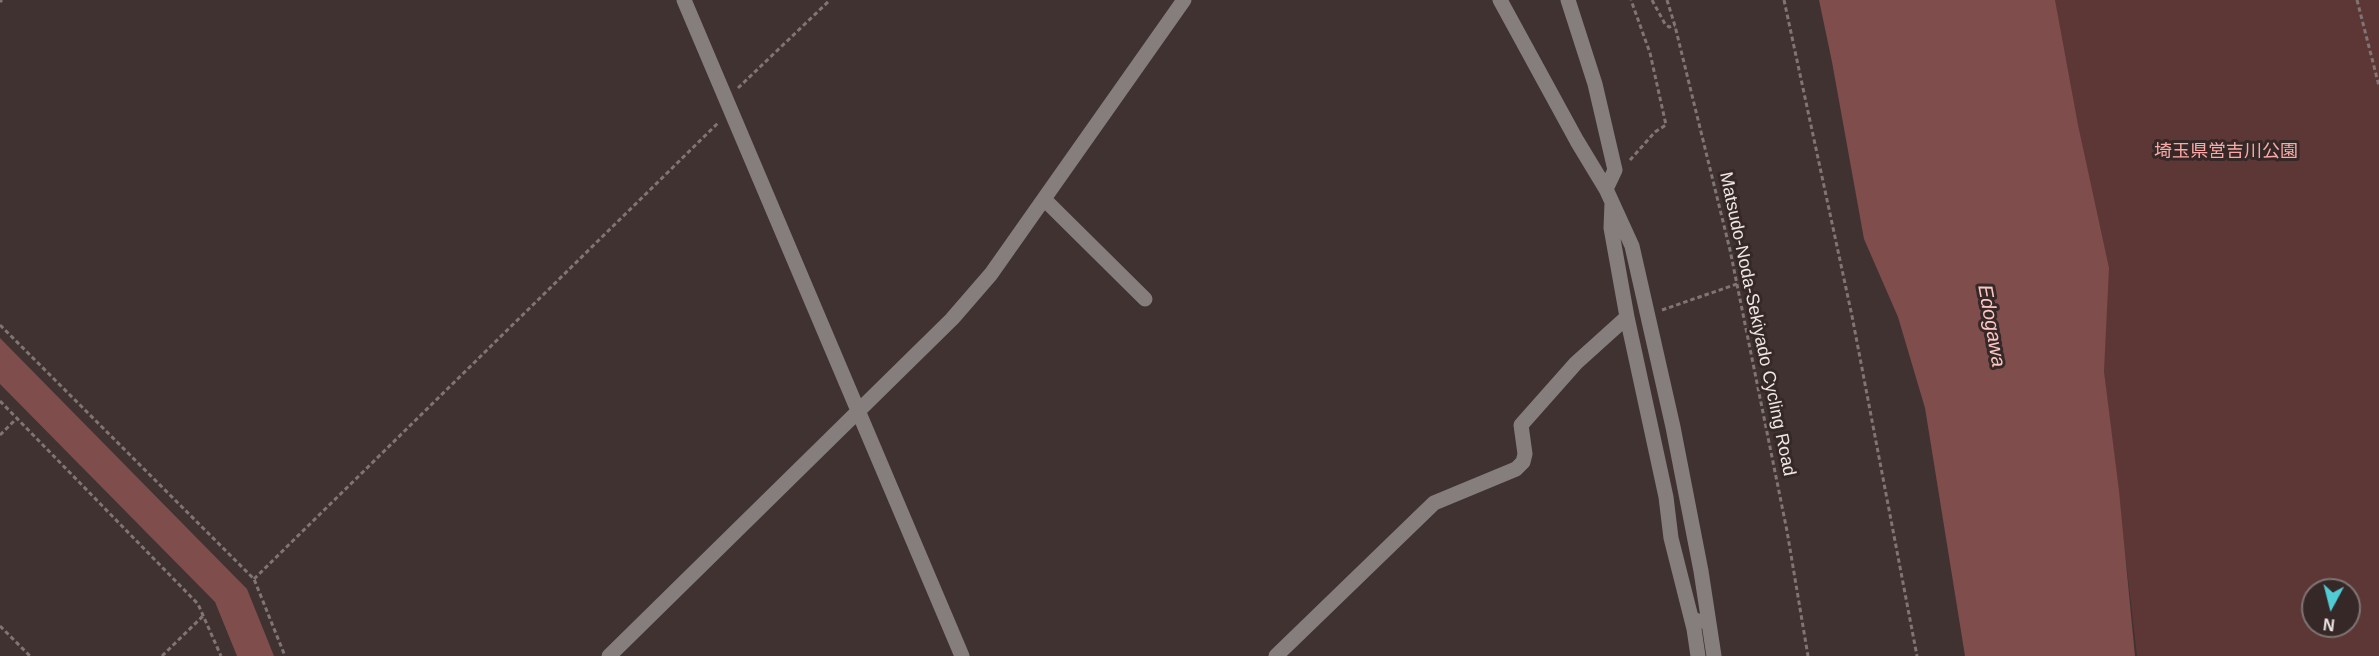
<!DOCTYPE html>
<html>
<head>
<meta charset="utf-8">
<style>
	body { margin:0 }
	#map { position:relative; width:2379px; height:656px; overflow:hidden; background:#3f3231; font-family:Arial,sans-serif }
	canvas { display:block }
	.north { position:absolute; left:2301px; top:578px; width:60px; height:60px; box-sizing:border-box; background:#352827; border:2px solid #7f7473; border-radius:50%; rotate:187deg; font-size:16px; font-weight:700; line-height:24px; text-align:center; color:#eee5e5 }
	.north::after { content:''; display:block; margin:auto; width:21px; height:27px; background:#51ccd4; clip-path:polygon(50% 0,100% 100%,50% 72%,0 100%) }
</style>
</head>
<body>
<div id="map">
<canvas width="2379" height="656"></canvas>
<div class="north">N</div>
</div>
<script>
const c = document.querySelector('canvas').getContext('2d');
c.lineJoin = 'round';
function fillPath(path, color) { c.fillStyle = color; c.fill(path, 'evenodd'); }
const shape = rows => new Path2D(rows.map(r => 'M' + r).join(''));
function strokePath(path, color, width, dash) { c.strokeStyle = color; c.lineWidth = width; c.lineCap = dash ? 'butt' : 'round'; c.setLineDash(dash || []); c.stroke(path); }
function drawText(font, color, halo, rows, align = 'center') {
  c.font = font + ' Arial,"Noto Sans JP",sans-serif'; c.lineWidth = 6; c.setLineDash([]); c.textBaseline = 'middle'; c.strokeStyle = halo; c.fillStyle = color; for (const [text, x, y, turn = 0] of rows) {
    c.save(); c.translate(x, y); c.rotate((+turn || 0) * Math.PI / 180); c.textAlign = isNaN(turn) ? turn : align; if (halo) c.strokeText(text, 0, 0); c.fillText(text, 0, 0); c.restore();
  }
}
const green = shape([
	[2050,0,2379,0,2379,656,2137,656,2104,371],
	[2313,590,2349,590,2349,626,2313,626]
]);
const water = shape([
	[1819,0,2055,0,2078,125,2109,268,2104,371,2119,491,2135,656,1965,656,1925,408,1898,317,1864,239,1832,62],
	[0,338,247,589,274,656,237,656,215,602,0,384]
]);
const path = shape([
	[1652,0,1665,24,1669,27,1675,26],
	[1667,0,1675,26,1730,250,1787,531,1808,656],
	[1784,0,1852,316,1917,656],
	[2357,0,2379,86],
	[0,2,2,0],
	[738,88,830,0],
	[1630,160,1655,132,1666,125,1650,53,1631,0],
	[1662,310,1737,284],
	[0,325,254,579,285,656],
	[0,401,198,604,221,656],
	[0,435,17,418],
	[254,579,719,122],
	[0,626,30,656],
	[162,656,204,615]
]);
const minor = shape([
	[684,0,962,656],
	[1500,0,1577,141,1606,189,1632,246,1673,427,1701,571,1714,656],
	[1568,0,1595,84,1615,170,1606,189],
	[1044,199,1145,299],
	[1612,203,1611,228,1627,317,1666,497,1671,538,1694,629],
	[1696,620,1694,629,1698,656],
	[609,656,952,319,991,274,1184,0],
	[1276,656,1434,503,1516,469,1523,462,1525,454,1521,425,1576,363,1627,317]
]);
const parkNames = [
	["埼玉県営吉川公園",2226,152]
];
const streetNames = [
	["Matsudo-Noda-Sekiyado Cycling Road",1757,324,78]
];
const waterNames = [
	["Edogawa",1991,326,80]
];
fillPath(green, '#5d3736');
fillPath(water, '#7e4d4c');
strokePath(path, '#807474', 3, [4.5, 3]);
strokePath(minor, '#857e7d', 15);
drawText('18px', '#fba9a6', '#352827', parkNames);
drawText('18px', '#eee5e5', '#352827', streetNames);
drawText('italic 20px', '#fbc8c6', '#352827', waterNames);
</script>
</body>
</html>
